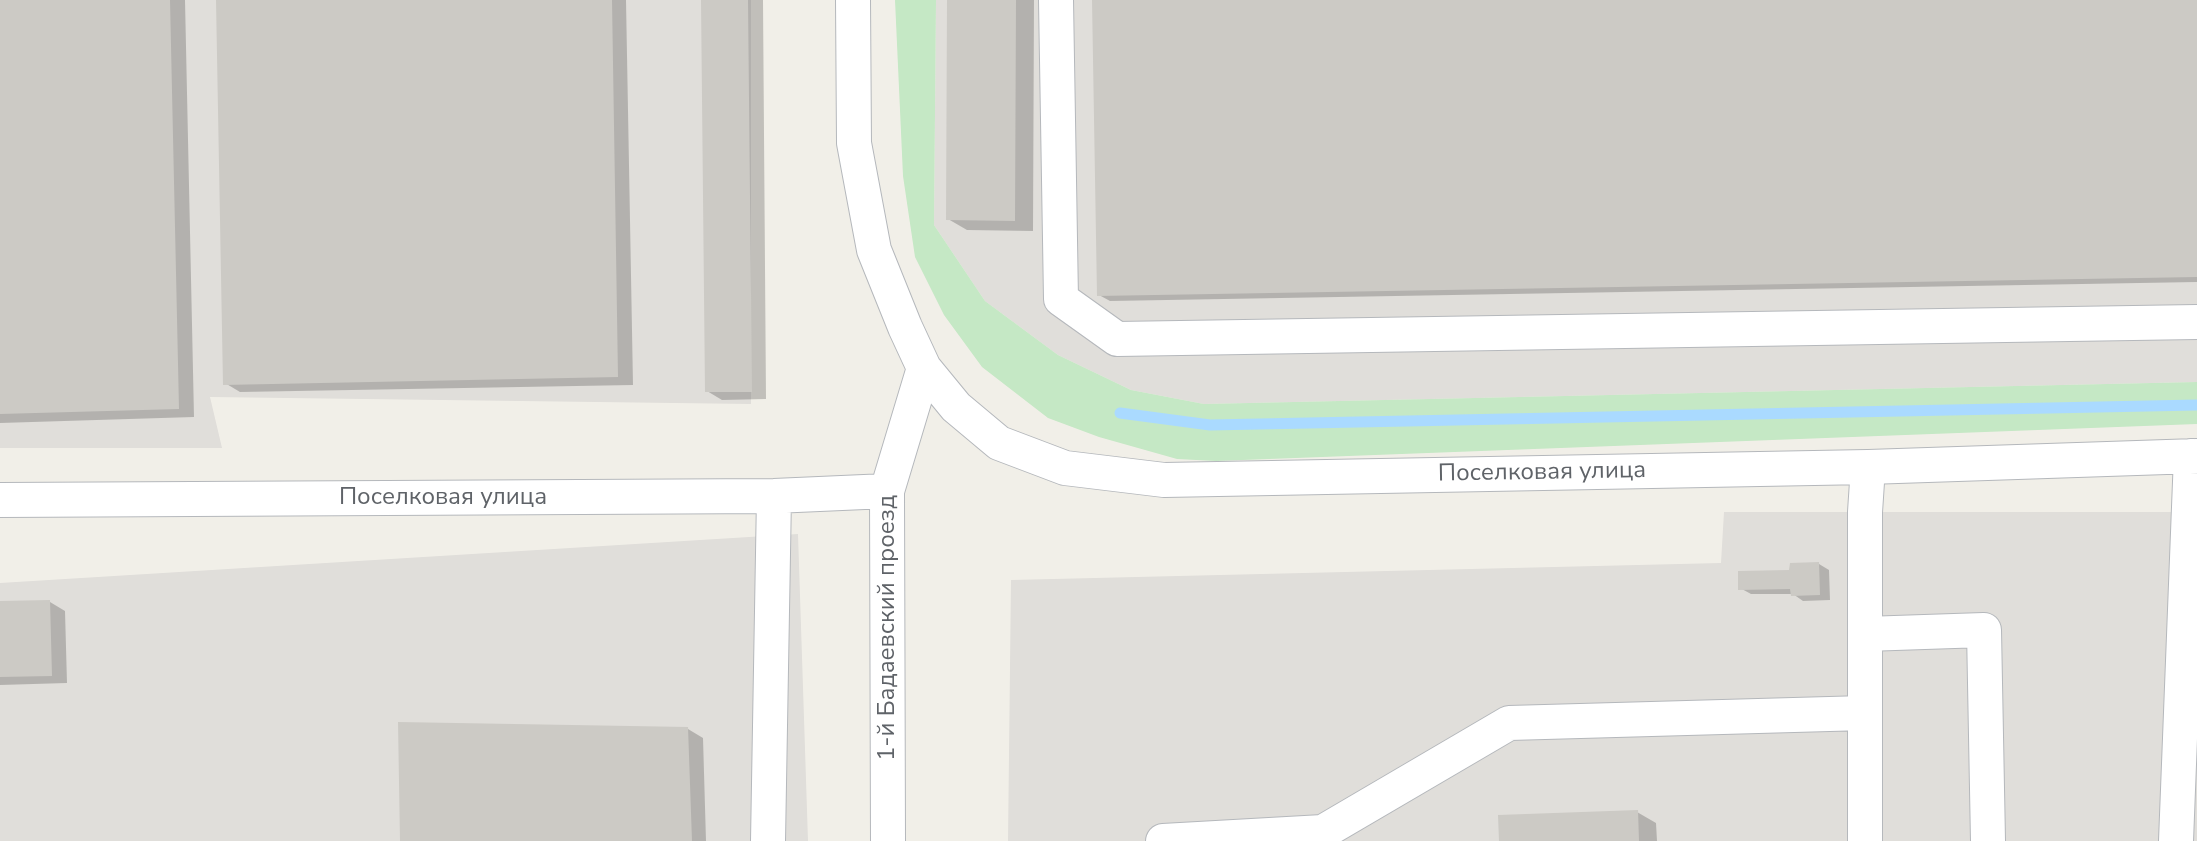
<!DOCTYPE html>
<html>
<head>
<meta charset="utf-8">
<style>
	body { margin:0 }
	canvas { display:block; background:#f1efe8 }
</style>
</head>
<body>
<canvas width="2197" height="841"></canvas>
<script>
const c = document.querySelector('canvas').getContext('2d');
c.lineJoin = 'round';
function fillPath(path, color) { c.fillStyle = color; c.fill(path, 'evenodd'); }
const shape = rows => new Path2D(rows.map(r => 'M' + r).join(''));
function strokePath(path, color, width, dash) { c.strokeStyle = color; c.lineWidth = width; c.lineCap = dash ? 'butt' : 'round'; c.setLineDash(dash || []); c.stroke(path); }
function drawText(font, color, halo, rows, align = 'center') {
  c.font = font + ' "Nunito Sans",sans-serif'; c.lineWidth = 8; c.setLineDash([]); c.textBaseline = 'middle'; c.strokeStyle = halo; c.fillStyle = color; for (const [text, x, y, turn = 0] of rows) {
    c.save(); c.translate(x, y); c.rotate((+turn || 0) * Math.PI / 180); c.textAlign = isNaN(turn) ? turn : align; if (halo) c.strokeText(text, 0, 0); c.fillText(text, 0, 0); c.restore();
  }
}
const industrial = shape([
	[0,0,751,0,751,404,210,397,222,448,0,448],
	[936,0,2197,0,2197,382,1204,404,1131,390,1058,355,985,301,934,225],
	[1724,512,2197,512,2197,841,1008,841,1011,580,1721,563],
	[798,534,808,841,0,841,0,583]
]);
const green = shape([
	[895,0,936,0,934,225,985,301,1058,355,1131,390,1204,404,2197,382,2197,424,1216,461,1177,459,1099,437,1048,418,982,367,944,315,915,257,903,176]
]);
const shadow = shape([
	[0,0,185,0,194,417,0,423],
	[218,0,626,0,633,385,240,392,225,383],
	[703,0,763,0,766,399,722,400,707,391],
	[949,0,1034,0,1033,231,967,230,948,219],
	[1094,0,2197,0,2197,282,1110,301,1099,295],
	[1819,564,1829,570,1830,600,1803,601,1793,594,1751,594,1740,588],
	[50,602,65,611,67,683,0,685,0,603],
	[688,729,703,738,706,841,402,841],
	[1637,812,1656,823,1657,841,1501,841]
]);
const stream = shape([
	[1120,413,1210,425,2197,405]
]);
const building = shape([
	[0,0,170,0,179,409,0,414],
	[216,0,612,0,618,377,223,385],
	[701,0,748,0,752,392,705,392],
	[947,0,1016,0,1015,221,946,220],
	[1092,0,2197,0,2197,277,1097,296],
	[1819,562,1820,595,1791,596,1790,589,1738,590,1738,571,1789,570,1790,563],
	[50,600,52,676,0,677,0,601],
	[398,722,688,727,692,841,400,841],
	[1638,810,1639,841,1499,841,1498,815]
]);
const minor = shape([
	[853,0,854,143,874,250,905,327,924,368,956,407,999,443,1065,468,1164,480,1868,467,2197,456],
	[1056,0,1061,299,1117,339,2197,322],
	[0,500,774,496,887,491],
	[1865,634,1984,630,1988,841],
	[768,841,774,496],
	[888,841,887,491,924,368],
	[1163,841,1323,832,1509,723,1865,713],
	[1865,841,1865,512,1868,467],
	[2176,841,2191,456]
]);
const streetNames = [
	["Поселковая улица",1542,473,-1],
	["Поселковая улица",443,498],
	["1-й Бадаевский проезд",888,628,-90]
];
fillPath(industrial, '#e0deda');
fillPath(green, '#c5e8c5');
fillPath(shadow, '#0003');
strokePath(stream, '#aadaff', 11);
fillPath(building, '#cccac5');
strokePath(minor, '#b5b8bc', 36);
strokePath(minor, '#fff', 34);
drawText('24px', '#5f6368', '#fff', streetNames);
</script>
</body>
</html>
